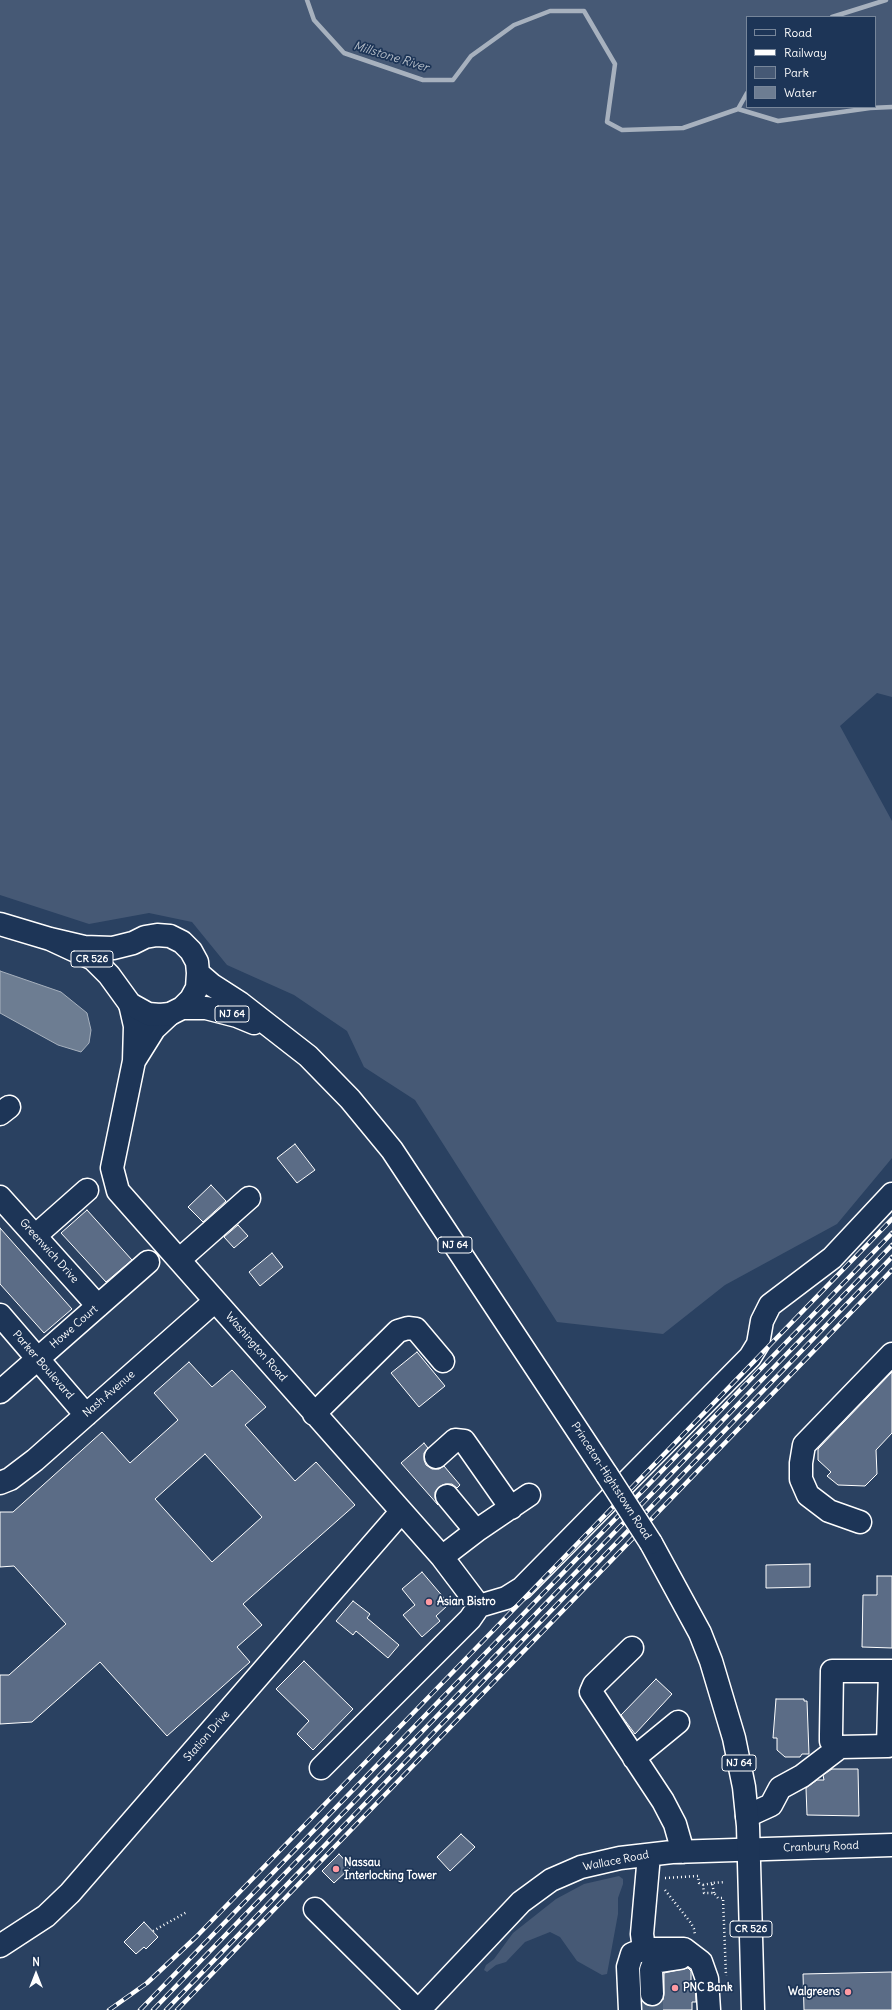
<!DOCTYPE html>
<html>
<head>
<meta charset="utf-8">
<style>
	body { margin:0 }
	#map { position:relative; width:892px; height:2010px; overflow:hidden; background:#2a4161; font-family:Delius,sans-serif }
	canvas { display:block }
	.legend { position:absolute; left:746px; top:16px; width:130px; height:92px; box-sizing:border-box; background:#1d3557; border:1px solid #77869a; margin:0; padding:5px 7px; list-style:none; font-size:12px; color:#fff }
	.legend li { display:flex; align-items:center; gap:8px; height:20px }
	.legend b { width:20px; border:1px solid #77869a }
	.north { position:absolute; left:16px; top:1954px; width:40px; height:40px; -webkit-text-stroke:3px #1d3557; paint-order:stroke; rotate:0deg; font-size:11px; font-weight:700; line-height:16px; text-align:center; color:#fff }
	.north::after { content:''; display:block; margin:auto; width:14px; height:18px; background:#fff; clip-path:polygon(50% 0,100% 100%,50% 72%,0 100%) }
</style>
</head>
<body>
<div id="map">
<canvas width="892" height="2010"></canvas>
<ul class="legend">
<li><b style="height:5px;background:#1d3557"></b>Road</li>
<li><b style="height:5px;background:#fff"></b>Railway</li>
<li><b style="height:11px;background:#465975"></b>Park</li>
<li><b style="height:11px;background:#6d7d92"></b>Water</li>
</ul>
<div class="north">N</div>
</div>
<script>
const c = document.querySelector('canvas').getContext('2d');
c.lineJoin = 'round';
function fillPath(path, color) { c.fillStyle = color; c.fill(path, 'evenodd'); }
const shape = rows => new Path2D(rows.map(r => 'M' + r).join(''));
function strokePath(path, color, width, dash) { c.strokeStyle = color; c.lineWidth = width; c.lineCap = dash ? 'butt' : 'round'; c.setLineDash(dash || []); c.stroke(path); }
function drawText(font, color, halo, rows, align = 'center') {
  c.font = font + ' Delius,sans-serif'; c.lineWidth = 3.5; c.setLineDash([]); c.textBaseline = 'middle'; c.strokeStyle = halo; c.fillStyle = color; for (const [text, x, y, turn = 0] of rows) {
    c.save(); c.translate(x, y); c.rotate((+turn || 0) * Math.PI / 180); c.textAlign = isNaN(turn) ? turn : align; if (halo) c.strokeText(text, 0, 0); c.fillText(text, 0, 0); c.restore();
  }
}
const green = shape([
	[0,0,892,0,892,697,877,693,840,726,892,821,892,1158,837,1224,725,1285,663,1334,557,1322,415,1100,364,1067,347,1031,294,995,227,965,192,922,149,913,89,924,0,895],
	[747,17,875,17,875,107,747,107],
	[619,1876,623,1879,623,1884,618,1898,618,1914,607,1974,602,1975,577,1961,560,1937,550,1932,525,1942,506,1962,496,1965,487,1972,484,1970,486,1965,494,1959,513,1933,556,1899,584,1884]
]);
const water = shape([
	[0,971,61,992,87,1013,91,1030,89,1043,81,1052,58,1045,0,1013,0,971]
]);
const stream = shape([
	[307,0,314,20,344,53,423,80,453,80,471,56,514,25,550,11,584,11,615,64,607,122,622,130,683,128,738,109,747,93],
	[832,17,886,0],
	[738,109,778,121,870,108,892,107]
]);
const building = shape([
	[295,1144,315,1170,297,1183,277,1158,295,1144],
	[211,1185,226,1201,203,1222,188,1207,211,1185],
	[87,1210,132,1260,106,1282,61,1233,87,1210],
	[238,1225,248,1236,234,1248,224,1237,238,1225],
	[0,1228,72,1309,44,1333,0,1284,0,1228],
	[272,1253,283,1267,260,1286,249,1272,272,1253],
	[417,1352,445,1386,419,1407,391,1373,417,1352],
	[189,1362,212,1387,232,1370,266,1407,245,1425,295,1481,316,1462,355,1505,243,1604,262,1625,237,1647,250,1662,167,1736,100,1662,32,1722,0,1724,0,1675,9,1675,66,1624,14,1566,0,1567,0,1512,13,1512,102,1432,130,1463,178,1420,154,1393,189,1362],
	[205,1454,262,1517,212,1562,155,1499,205,1454],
	[892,1372,892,1433,876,1450,877,1474,865,1486,838,1485,827,1476,831,1472,818,1460,818,1449,892,1372],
	[424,1443,428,1448,424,1453,424,1460,426,1465,432,1469,439,1469,444,1466,460,1485,457,1488,452,1484,445,1484,439,1487,435,1492,435,1498,438,1505,401,1463,424,1443],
	[810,1564,810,1587,766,1588,766,1565,810,1564],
	[422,1572,444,1598,442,1600,447,1606,436,1616,440,1621,422,1637,403,1615,415,1605,402,1589,422,1572],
	[877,1576,892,1576,892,1648,862,1647,863,1595,877,1595,877,1576],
	[353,1601,370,1614,367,1618,399,1645,388,1658,356,1631,353,1635,336,1621,353,1601],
	[304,1661,353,1709,313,1750,297,1734,309,1721,276,1689,304,1661],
	[656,1679,672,1694,635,1734,621,1715,656,1679],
	[776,1699,804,1699,804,1701,807,1701,809,1754,802,1754,800,1757,785,1757,777,1750,777,1738,773,1738,776,1699],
	[832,1769,858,1769,859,1816,807,1815,806,1788,817,1780,824,1780,823,1775,832,1769],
	[461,1834,475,1847,450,1871,437,1857,461,1834],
	[339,1854,351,1867,334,1883,322,1871,339,1854],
	[144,1922,158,1937,146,1949,144,1947,136,1954,124,1942,144,1922],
	[688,1968,691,1971,691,1983,695,1983,696,2002,692,2002,692,2010,642,2010,642,2001,647,2005,653,2006,658,2005,663,2000,664,1993,664,1973,688,1968],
	[892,1972,892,2010,804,2010,803,1974,892,1972]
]);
const minorTunnel = shape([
	[652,1994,652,2010]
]);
const path = shape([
	[665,1878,698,1876,699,1883,703,1885,704,1893,714,1893,718,1898,723,1898,726,1976],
	[703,1885,712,1883],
	[665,1890,691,1923,694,1929,695,1935],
	[714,1893,712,1883,725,1882],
	[153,1931,187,1912]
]);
const minor = shape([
	[130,1004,135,1026,134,1061,112,1168,118,1191,442,1557,479,1606],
	[134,1061,154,1029,170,1014],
	[0,1114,9,1107],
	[0,1197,98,1306],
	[35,1236,87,1190],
	[179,1260,249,1198],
	[0,1315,86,1415],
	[0,1392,148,1262],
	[314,1414,398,1331,408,1328,416,1329,443,1361],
	[436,1457,455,1440,464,1441,511,1508],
	[0,1483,10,1479,35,1460,215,1301],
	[447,1496,476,1531],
	[860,1522,829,1511,808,1495,801,1479,801,1463,804,1445,892,1354],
	[442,1557,476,1531,529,1495],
	[632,1648,594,1685,591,1692,663,1801,675,1824,683,1852],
	[890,1671,832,1671,831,1735,831,1741,835,1745,840,1747,888,1746,890,1671,892,1671],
	[634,1758,678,1722],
	[321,1768,470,1619,479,1606,506,1598,522,1588,750,1357,758,1344,762,1321,770,1305,832,1258,892,1194],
	[747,1816,771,1805,780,1788,802,1776,840,1747],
	[315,1909,417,2010],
	[0,1946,46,1916,70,1893,401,1512],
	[644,1949,642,1934,649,1855],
	[652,1994,651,1970,654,1962,680,1958],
	[419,2010,521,1902,551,1880,581,1867,620,1858,672,1852,892,1845],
	[630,2010,628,1967,632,1954,644,1949,684,1949,701,1962,707,1979,709,2010]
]);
const major = shape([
	[0,924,50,939,84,947,113,948,133,943,145,937,157,935,170,936,182,942,191,951,197,962,198,973,197,988,191,999,182,1008,170,1014,160,1015,148,1014,130,1004,109,975,93,959,50,939],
	[198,973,212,985,240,1003,308,1056,350,1099,392,1150,607,1475],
	[182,1008,206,1008,237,1016,254,1023],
	[651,1543,700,1633,711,1661,734,1738,744,1787,748,1826,753,2010]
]);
const rail = shape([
	[109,2010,147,1983,196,1937,892,1219],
	[140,2010,892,1233],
	[153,2010,892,1245],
	[166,2010,892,1257],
	[177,2010,892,1270]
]);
const majorBridge = shape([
	[607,1475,651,1543]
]);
const markers = [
	[429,1602,4,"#ff9aa2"],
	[336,1869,4,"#ff9aa2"],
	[675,1988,4,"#ff9aa2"],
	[848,1992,4,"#ff9aa2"]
];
const shields = [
	[92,959,42],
	[232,1014,34],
	[455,1245,34],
	[739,1763,34],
	[751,1929,42]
];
const shieldNames = [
	["CR 526",92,959],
	["NJ 64",232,1014],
	["NJ 64",455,1245],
	["NJ 64",739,1763],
	["CR 526",751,1929]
];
const streetNames = [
	["Greenwich Drive",49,1251,48],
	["Howe Court",74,1327,-41],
	["Washington Road",256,1347,49],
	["Parker Boulevard",43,1365,49],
	["Nash Avenue",109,1394,-41],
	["Princeton-Hightstown Road",611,1481,57],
	["Station Drive",207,1736,-49],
	["Cranbury Road",821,1847,-2],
	["Wallace Road",616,1861,-11]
];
const poiNames = [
	["Asian Bistro",437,1602],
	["Nassau",344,1863],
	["Interlocking Tower",344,1876],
	["PNC Bank",683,1988],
	["Walgreens",840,1992,"right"]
];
const waterNames = [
	["Millstone River",391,57,17]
];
fillPath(green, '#465975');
fillPath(water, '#6d7d92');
strokePath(water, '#a7b1be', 1);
strokePath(stream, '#a7b1be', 4.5);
fillPath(building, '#5b6c86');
strokePath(building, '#fff', 1);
strokePath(minorTunnel, '#4a5e79', 22, [22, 11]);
strokePath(minor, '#fff', 25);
strokePath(major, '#fff', 25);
strokePath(path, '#fff', 2.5, [1, 3]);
strokePath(minor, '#1d3557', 22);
strokePath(major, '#1d3557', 22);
strokePath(rail, '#fff', 4.5);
strokePath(rail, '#1d3557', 3, [9]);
strokePath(majorBridge, '#fff', 25, []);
strokePath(majorBridge, '#1d3557', 22);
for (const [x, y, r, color] of markers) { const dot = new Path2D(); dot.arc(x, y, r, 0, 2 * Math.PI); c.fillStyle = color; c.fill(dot); strokePath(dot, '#1d3557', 1.5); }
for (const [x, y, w] of shields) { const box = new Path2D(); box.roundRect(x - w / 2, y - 8, w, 16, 3); c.fillStyle = '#1d3557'; c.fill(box); strokePath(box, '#fff', 1); }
drawText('bold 10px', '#fff', null, shieldNames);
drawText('11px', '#fff', '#1d3557', streetNames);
drawText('bold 11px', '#fff', '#1d3557', poiNames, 'left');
drawText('italic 12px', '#b6bec8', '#1d3557', waterNames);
</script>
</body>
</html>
